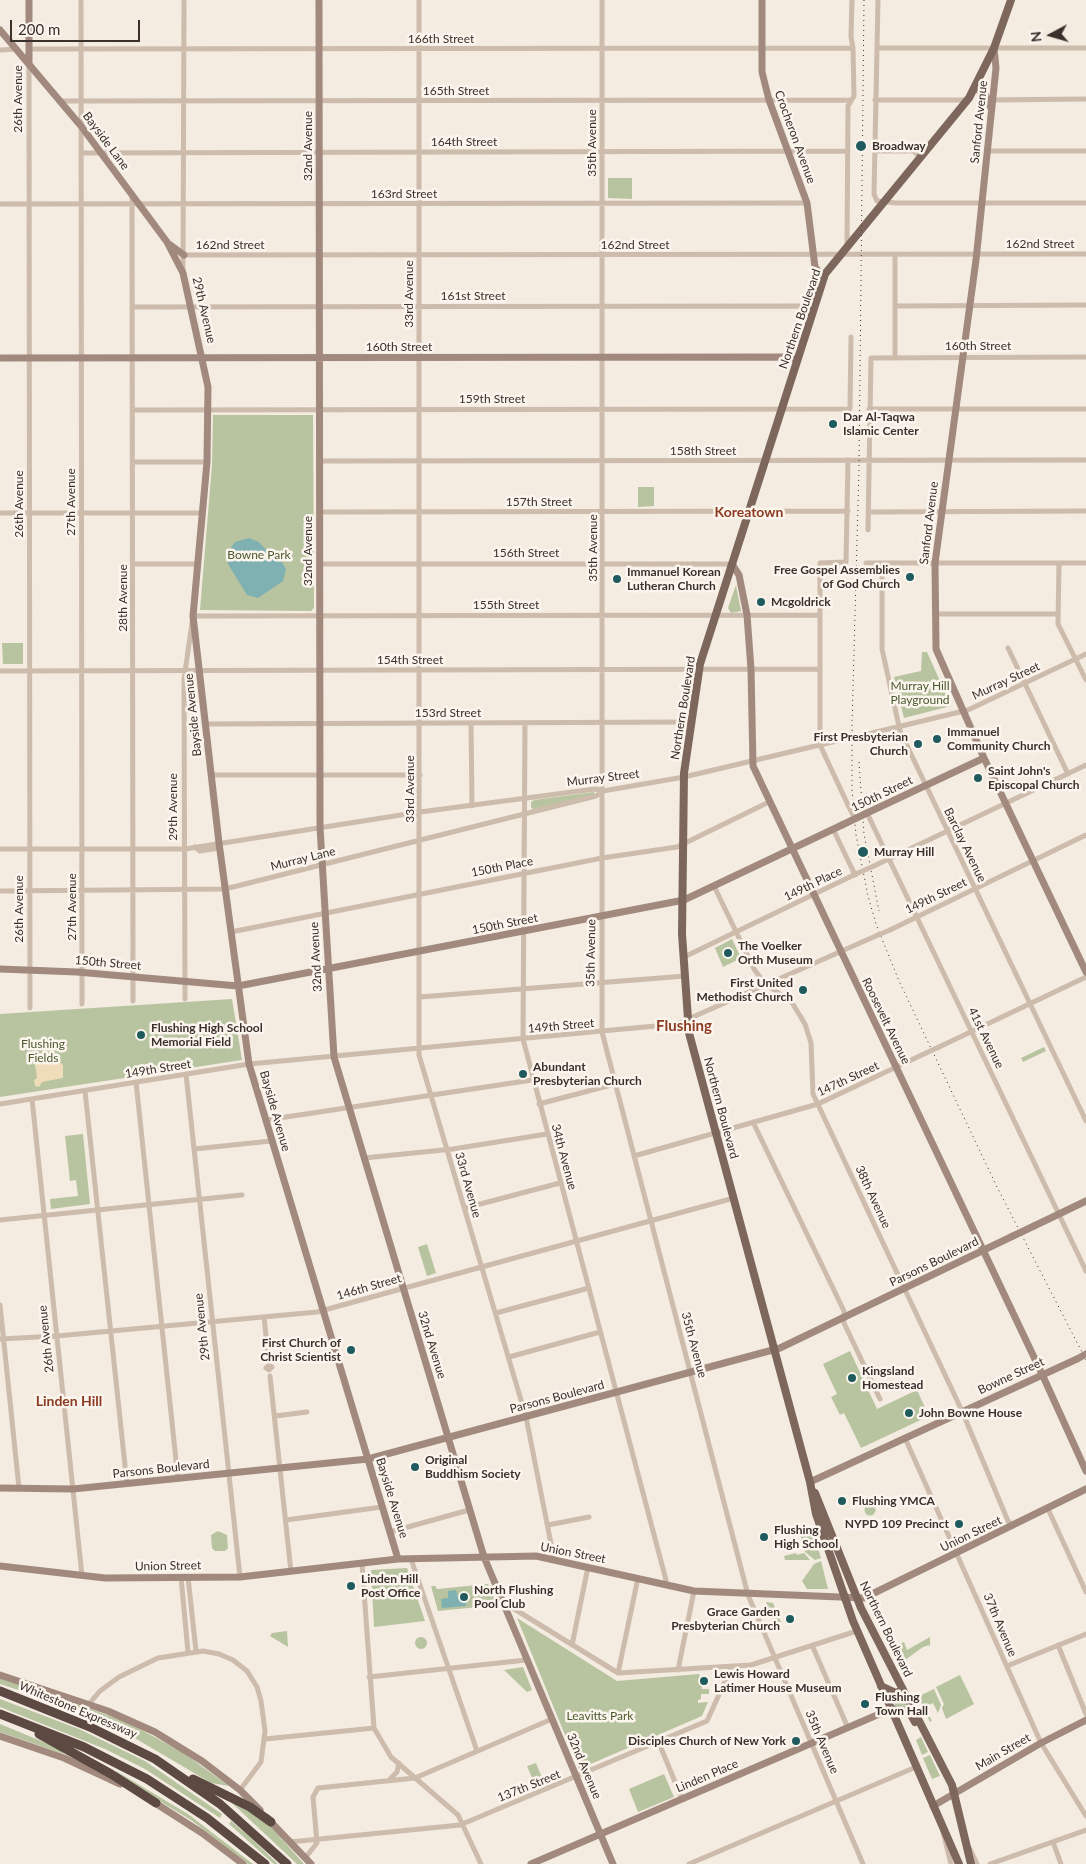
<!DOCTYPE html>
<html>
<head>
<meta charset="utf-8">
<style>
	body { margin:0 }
	#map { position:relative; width:1086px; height:1864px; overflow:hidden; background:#f4ebe1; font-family:Lato,sans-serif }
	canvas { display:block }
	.north { position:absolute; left:1026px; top:10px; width:50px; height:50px; -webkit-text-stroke:4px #fbf5ee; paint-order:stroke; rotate:264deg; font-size:14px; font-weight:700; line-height:20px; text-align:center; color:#3b302b }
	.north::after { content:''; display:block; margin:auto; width:18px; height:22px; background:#3b302b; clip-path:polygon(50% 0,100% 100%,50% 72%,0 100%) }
	.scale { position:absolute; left:10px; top:20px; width:130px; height:22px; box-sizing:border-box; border:2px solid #3b302b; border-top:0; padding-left:6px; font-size:15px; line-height:18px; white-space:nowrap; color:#3b302b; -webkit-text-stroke:4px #fbf5ee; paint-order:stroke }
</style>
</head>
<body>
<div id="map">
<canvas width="1086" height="1864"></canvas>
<div class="north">N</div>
<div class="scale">200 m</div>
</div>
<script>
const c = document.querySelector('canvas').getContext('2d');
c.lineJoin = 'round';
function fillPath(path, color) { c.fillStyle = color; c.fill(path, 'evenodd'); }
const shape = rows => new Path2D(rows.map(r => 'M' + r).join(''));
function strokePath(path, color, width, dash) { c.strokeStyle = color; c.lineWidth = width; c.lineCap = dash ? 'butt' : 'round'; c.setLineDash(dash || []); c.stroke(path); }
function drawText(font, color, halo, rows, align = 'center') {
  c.font = font + ' Lato,sans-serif'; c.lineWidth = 5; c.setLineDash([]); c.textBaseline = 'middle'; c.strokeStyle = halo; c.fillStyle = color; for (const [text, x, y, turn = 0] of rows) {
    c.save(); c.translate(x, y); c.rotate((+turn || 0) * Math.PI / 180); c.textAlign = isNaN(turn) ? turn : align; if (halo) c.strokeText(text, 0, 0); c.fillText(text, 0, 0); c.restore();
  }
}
const green = shape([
	[608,178,632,178,632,199,608,198],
	[213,415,313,415,314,608,311,611,200,610,212,465],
	[638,487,654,487,654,506,638,507],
	[736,585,741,611,731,613,728,608],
	[2,643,23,643,23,664,3,664],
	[922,652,927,652,951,706,904,718,894,677,921,671],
	[594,792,595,795,534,809,531,808,531,802,534,800],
	[732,939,741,958,723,967,715,948],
	[232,999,242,1060,0,1097,0,1014],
	[1044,1047,1046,1051,1023,1062,1021,1058],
	[83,1134,90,1204,51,1209,50,1199,78,1196,76,1180,70,1181,65,1136],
	[427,1244,436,1273,427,1276,418,1247],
	[850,1351,877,1409,917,1390,929,1416,861,1448,844,1413,840,1415,831,1397,837,1394,823,1364],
	'864.5 1510a5.5 5.5 0 1 1 11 0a5.5 5.5 0 1 1-11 0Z',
	[813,1530,821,1558,815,1560,805,1552,800,1533],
	[218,1531,227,1535,228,1548,225,1551,215,1551,212,1548,211,1535],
	[796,1553,797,1555,804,1553,810,1560,785,1560,784,1556],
	[821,1561,828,1589,807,1589,802,1581,814,1564],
	[407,1568,425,1621,374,1627,371,1570],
	[488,1584,498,1605,438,1611,431,1586,435,1586,437,1589],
	[766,1602,773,1603,781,1622,775,1624],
	[517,1618,617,1681,699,1674,702,1689,709,1689,709,1694,701,1694,701,1699,698,1700,698,1703,708,1702,702,1716,579,1769],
	[287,1631,288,1647,270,1636,272,1633],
	'415 1643a6 6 0 1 1 12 0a6 6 0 1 1-12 0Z',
	[930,1637,930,1647,929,1645,923,1647,901,1663,894,1647,904,1642,907,1650],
	[523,1667,532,1690,527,1692,504,1670],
	[960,1675,974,1704,946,1719,942,1708,944,1704,936,1687],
	[0,1678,125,1721,182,1752,229,1786,211,1783,116,1727,73,1708,0,1684],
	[934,1689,941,1705,938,1713,933,1703,925,1707,932,1721,930,1722,917,1697],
	[903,1695,909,1706,909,1710,897,1709,892,1699,893,1696],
	[0,1699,79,1729,145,1761,222,1814,220,1818,145,1769,105,1749,0,1707],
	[0,1724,58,1748,64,1754,0,1732],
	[921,1737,928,1752,922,1755,916,1740],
	[930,1755,940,1776,932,1779,923,1758],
	[536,1763,544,1783,536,1787,527,1766],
	[116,1771,188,1814,253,1864,248,1864,191,1820,116,1775],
	[664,1774,674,1797,638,1812,629,1789],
	[234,1802,267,1822,304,1864,297,1864,233,1804],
	[231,1821,249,1836,278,1864,274,1864,229,1824]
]);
const sand = shape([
	[40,1053,50,1053,58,1058,63,1066,63,1078,42,1082,39,1087,35,1086,34,1080,37,1078,34,1056]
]);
const water = shape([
	[249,538,259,542,267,551,280,559,286,569,283,581,258,598,247,595,228,564,228,552,235,542],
	[456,1590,458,1597,465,1596,466,1606,442,1608,441,1599,448,1598,448,1591]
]);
const street = shape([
	[81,0,82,1004],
	[419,0,419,1055,526,1417,554,1559],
	[602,0,602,1032,748,1595,863,1864],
	[878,0,874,194,877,201,896,203,1086,203],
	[877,48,1086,48],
	[29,49,853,48],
	[0,50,17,49],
	[29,64,30,1008],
	[875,100,968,100],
	[992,100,1086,99],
	[61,101,851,100],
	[874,151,913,151,921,157],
	[987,151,1086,151],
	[81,153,848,151],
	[132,194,133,1001],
	[0,204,807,203],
	[847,247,848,106,854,96,853,48,851,37,852,0],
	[895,254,895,357],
	[184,255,1086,254],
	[183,272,184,0],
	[895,306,1086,305],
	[132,307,805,306,814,308],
	[869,409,1086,409],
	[133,410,850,409,851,337],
	[319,461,1086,460],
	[133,462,207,462],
	[320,512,848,511],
	[868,512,1086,511],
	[0,513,202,513],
	[868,530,871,358,1086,357],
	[866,563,1086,563],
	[882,563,882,649,900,731,1086,1121],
	[1059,563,1058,624,1086,680],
	[133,564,198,564],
	[320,564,732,564],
	[935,614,1057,614],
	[1008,648,1068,774],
	[0,671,820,669],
	[471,723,472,806],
	[525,723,523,1039,666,1580,665,1584],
	[205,724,692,722],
	[868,734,968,710,1086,654],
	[211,775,420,775],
	[848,805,820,745,820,563,846,562,848,460],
	[867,813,1086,1271],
	[833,829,855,875],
	[195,847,200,851,220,848],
	[0,849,185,849,420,812,595,789,603,791,684,777,845,739],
	[874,866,1086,765],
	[714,886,754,969,765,984,791,1001,805,1024,811,1043,813,1094,962,1411,1008,1521,1013,1526],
	[0,891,225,889,596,796,603,791],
	[890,930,1086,835],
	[231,932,602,858,677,847,769,802],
	[684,957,858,873],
	[420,997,685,976],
	[185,999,184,679,193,616,820,615],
	[939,1047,1086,977],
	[186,1074,240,1577],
	[136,1082,178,1479],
	[85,1091,127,1484],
	[32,1099,82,1576],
	[0,1104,249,1064,677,1024,878,935],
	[539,1104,615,1084],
	[266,1120,532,1080],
	[753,1122,844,1311,844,1323,880,1399],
	[194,1149,271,1141],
	[634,1156,818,1104,926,1053],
	[364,1158,453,1149,547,1134],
	[465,1208,560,1183],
	[0,1220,242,1195],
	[0,1305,19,1488],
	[496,1313,589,1288],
	[264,1317,269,1365,272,1367,269,1370,266,1368,269,1365],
	[0,1339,57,1336,317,1312,734,1198],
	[509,1357,600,1332],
	[270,1376,291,1572],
	[275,1416,307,1412],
	[905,1438,1041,1743,1086,1816],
	[1048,1509,1086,1592],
	[286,1520,382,1507],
	[548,1525,589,1517],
	[390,1532,469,1510],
	[411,1559,477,1751],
	[362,1564,374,1728,391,1757,458,1815,481,1864],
	[181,1577,188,1652],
	[188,1577,196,1651],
	[503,1602,618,1673,751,1665,857,1631],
	[572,1645,588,1567],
	[812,1645,848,1728],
	[1058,1645,1086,1714],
	[1007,1666,1086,1634],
	[678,1670,694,1591],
	[618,1673,638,1578],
	[369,1677,526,1660],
	[89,1704,100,1691,119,1677,158,1658,203,1651,219,1654,233,1660,247,1671,257,1687,261,1701,265,1731,261,1762,240,1790],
	[265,1739,374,1728],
	[659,1743,682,1799],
	[390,1779,397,1772,399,1763],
	[943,1832,951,1864],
	[290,1842,460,1825,707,1721,732,1666],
	[1053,1842,1061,1864],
	[970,1849,977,1864],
	[305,1858,317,1843,313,1797,318,1788,415,1778,552,1719],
	[689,1864,916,1767],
	[990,1864,1086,1830]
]);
const secondary = shape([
	[29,0,29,63],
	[319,0,320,827,334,1057,484,1557,613,1864],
	[762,0,762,72,769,100,807,203,815,267,824,278],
	[0,30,81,126,167,242,183,273,208,387,207,462,193,616,219,843,249,1064,398,1559],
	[994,48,996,68,976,260,935,563,936,649,984,758,1086,972],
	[974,88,985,94,991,108],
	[169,244,184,255],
	[0,358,788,357,797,360],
	[732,564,739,575,747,615,751,669,753,766,1042,1374,1086,1471],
	[867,813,984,758],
	[0,969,77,972,238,986,684,900,842,825],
	[1034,1226,1086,1201],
	[810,1482,1077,1359],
	[0,1488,73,1489,368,1459,780,1348,1013,1236],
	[0,1566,105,1578,240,1577,398,1559,536,1556,694,1591,864,1598,1086,1489],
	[0,1675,108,1711,155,1732,202,1761,240,1790,260,1810],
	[0,1736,64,1758,120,1784],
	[152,1801,202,1833,243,1864],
	[933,1806,1041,1743,1086,1720],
	[267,1818,311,1864],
	[531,1864,891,1709]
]);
const primary = shape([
	[815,1493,861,1608,952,1785,971,1864],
	[881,1686,896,1693,903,1690],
	[891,1709,910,1713,915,1722],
	[959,1864,853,1621,816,1514,810,1482,689,1033,682,934,684,773,700,664,825,274,969,98,994,48,1011,0]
]);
const highway = shape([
	[0,1691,90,1727,155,1759,220,1804,287,1864],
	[0,1714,84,1747,147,1779,207,1818,265,1864],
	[39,1734,111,1774,156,1803],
	[193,1779,250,1807,271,1822]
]);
const rail = shape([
	[864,0,859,467,852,725,852,791,856,835,868,896,876,924,899,981,997,1187,1086,1360],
	[859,762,864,834,879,911]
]);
const streetBridge = shape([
	[845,739,868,734],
	[848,805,855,819],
	[858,873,874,866],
	[878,935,890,930],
	[926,1053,939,1047]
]);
const secondaryBridge = shape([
	[842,825,867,813],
	[1013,1236,1034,1226],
	[1077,1359,1086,1354]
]);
const markers = [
	[861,146,6,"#1f5a5e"],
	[833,424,5,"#1f5a5e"],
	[910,577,5,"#1f5a5e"],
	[617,579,5,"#1f5a5e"],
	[761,602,5,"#1f5a5e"],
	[937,739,5,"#1f5a5e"],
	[918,744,5,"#1f5a5e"],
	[978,778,5,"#1f5a5e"],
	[863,852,6,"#1f5a5e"],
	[728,953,5,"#1f5a5e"],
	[803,990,5,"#1f5a5e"],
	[141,1035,5,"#1f5a5e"],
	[523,1074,5,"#1f5a5e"],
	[351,1350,5,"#1f5a5e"],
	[852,1378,5,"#1f5a5e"],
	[909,1413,5,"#1f5a5e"],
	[415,1467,5,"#1f5a5e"],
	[842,1501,5,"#1f5a5e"],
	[959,1524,5,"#1f5a5e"],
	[764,1537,5,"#1f5a5e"],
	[351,1586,5,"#1f5a5e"],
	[464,1597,5,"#1f5a5e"],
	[790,1619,5,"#1f5a5e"],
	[704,1681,5,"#1f5a5e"],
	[865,1704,5,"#1f5a5e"],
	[796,1741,5,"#1f5a5e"]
];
const streetNames = [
	["166th Street",441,39],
	["165th Street",456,91],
	["26th Avenue",18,99,-90],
	["Sanford Avenue",979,122,-84],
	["Crocheron Avenue",795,137,70],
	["Bayside Lane",106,141,53],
	["164th Street",464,142],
	["35th Avenue",592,143,-90],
	["32nd Avenue",308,146,-90],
	["163rd Street",404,194],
	["162nd Street",1040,244],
	["162nd Street",230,245],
	["162nd Street",635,245],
	["33rd Avenue",409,294,-90],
	["161st Street",473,296],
	["29th Avenue",204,310,77],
	["Northern Boulevard",800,319,-71],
	["160th Street",978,346],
	["160th Street",399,347],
	["159th Street",492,399],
	["158th Street",703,451],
	["27th Avenue",71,502,-90],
	["157th Street",539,502],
	["26th Avenue",19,504,-90],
	["Sanford Avenue",929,523,-83],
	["35th Avenue",593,548,-90],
	["32nd Avenue",308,551,-90],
	["156th Street",526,553],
	["28th Avenue",123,598,-90],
	["155th Street",506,605],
	["154th Street",410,660],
	["Murray Street",1006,681,-25],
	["Northern Boulevard",683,708,-81],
	["153rd Street",448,713],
	["Bayside Avenue",193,715,-96],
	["Murray Street",603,778,-7],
	["33rd Avenue",410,789,-90],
	["150th Street",882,794,-26],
	["29th Avenue",173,807,-90],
	["Barclay Avenue",965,845,64],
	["Murray Lane",303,859,-14],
	["150th Place",502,867,-11],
	["149th Place",813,884,-26],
	["149th Street",936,896,-26],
	["27th Avenue",72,907,-90],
	["26th Avenue",19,909,-90],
	["150th Street",505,924,-11],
	["35th Avenue",591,953,-89],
	["32nd Avenue",316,957,-93],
	["150th Street",108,963,5],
	["Roosevelt Avenue",886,1021,64],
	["149th Street",561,1026,-5],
	["41st Avenue",986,1038,64],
	["149th Street",158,1069,-9],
	["147th Street",848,1079,-25],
	["Northern Boulevard",721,1108,75],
	["Bayside Avenue",275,1111,74],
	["34th Avenue",564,1157,75],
	["33rd Avenue",468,1185,74],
	["38th Avenue",873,1197,65],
	["Parsons Boulevard",934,1262,-26],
	["146th Street",369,1287,-16],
	["29th Avenue",202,1327,-96],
	["26th Avenue",46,1339,-96],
	["32nd Avenue",432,1345,73],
	["35th Avenue",694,1345,75],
	["Bowne Street",1011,1376,-25],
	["Parsons Boulevard",557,1397,-15],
	["Parsons Boulevard",161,1469,-6],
	["Bayside Avenue",392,1498,73],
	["Union Street",971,1534,-26],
	["Union Street",573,1553,11],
	["Union Street",168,1566,-1],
	["37th Avenue",1000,1625,67],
	["Northern Boulevard",886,1629,64],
	["Whitestone Expressway",78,1710,23],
	["35th Avenue",822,1742,67],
	["Main Street",1003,1752,-30],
	["32nd Avenue",584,1766,67],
	["Linden Place",707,1776,-23],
	["137th Street",529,1786,-22]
];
const poiNames = [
	["Broadway",872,146],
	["Dar Al-Taqwa",843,417],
	["Islamic Center",843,431],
	["Free Gospel Assemblies",900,570,"right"],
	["of God Church",900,584,"right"],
	["Immanuel Korean",627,572],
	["Lutheran Church",627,586],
	["Mcgoldrick",771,602],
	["Immanuel",947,732],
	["Community Church",947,746],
	["First Presbyterian",908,737,"right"],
	["Church",908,751,"right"],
	["Saint John's",988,771],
	["Episcopal Church",988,785],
	["Murray Hill",874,852],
	["The Voelker",738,946],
	["Orth Museum",738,960],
	["First United",793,983,"right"],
	["Methodist Church",793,997,"right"],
	["Flushing High School",151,1028],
	["Memorial Field",151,1042],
	["Abundant",533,1067],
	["Presbyterian Church",533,1081],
	["First Church of",341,1343,"right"],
	["Christ Scientist",341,1357,"right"],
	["Kingsland",862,1371],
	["Homestead",862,1385],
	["John Bowne House",919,1413],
	["Original",425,1460],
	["Buddhism Society",425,1474],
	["Flushing YMCA",852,1501],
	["NYPD 109 Precinct",949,1524,"right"],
	["Flushing",774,1530],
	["High School",774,1544],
	["Linden Hill",361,1579],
	["Post Office",361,1593],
	["North Flushing",474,1590],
	["Pool Club",474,1604],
	["Grace Garden",780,1612,"right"],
	["Presbyterian Church",780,1626,"right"],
	["Lewis Howard",714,1674],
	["Latimer House Museum",714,1688],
	["Flushing",875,1697],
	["Town Hall",875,1711],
	["Disciples Church of New York",786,1741,"right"]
];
const parkNames = [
	["Bowne Park",259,555],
	["Murray Hill",920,686],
	["Playground",920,700],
	["Flushing",43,1044],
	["Fields",43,1058],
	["Leavitts Park",600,1716]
];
const neighbourhoodNames = [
	["Koreatown",749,512],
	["Linden Hill",69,1401]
];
const quarterNames = [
	["Flushing",684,1026]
];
fillPath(green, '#b8c4a0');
fillPath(sand, '#efdcb8');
fillPath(water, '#7fb0b2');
strokePath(street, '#cdbbac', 5);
strokePath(secondary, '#a18a7d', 7);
strokePath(primary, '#7d675c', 8);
strokePath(highway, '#5c4a42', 9);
strokePath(rail, '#3b302b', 1, [1, 4]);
strokePath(streetBridge, '#cdbbac', 5);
strokePath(secondaryBridge, '#a18a7d', 7);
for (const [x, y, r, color] of markers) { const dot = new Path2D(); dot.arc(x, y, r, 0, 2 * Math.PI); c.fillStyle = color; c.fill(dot); strokePath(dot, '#fbf5ee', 2); }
drawText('12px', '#3b302b', '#fbf5ee', streetNames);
drawText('bold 12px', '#3b302b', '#fbf5ee', poiNames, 'left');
drawText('12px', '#4a5a2e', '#fbf5ee', parkNames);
drawText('bold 14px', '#8c3b22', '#fbf5ee', neighbourhoodNames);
drawText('bold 15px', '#8c3b22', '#fbf5ee', quarterNames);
</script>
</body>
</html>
